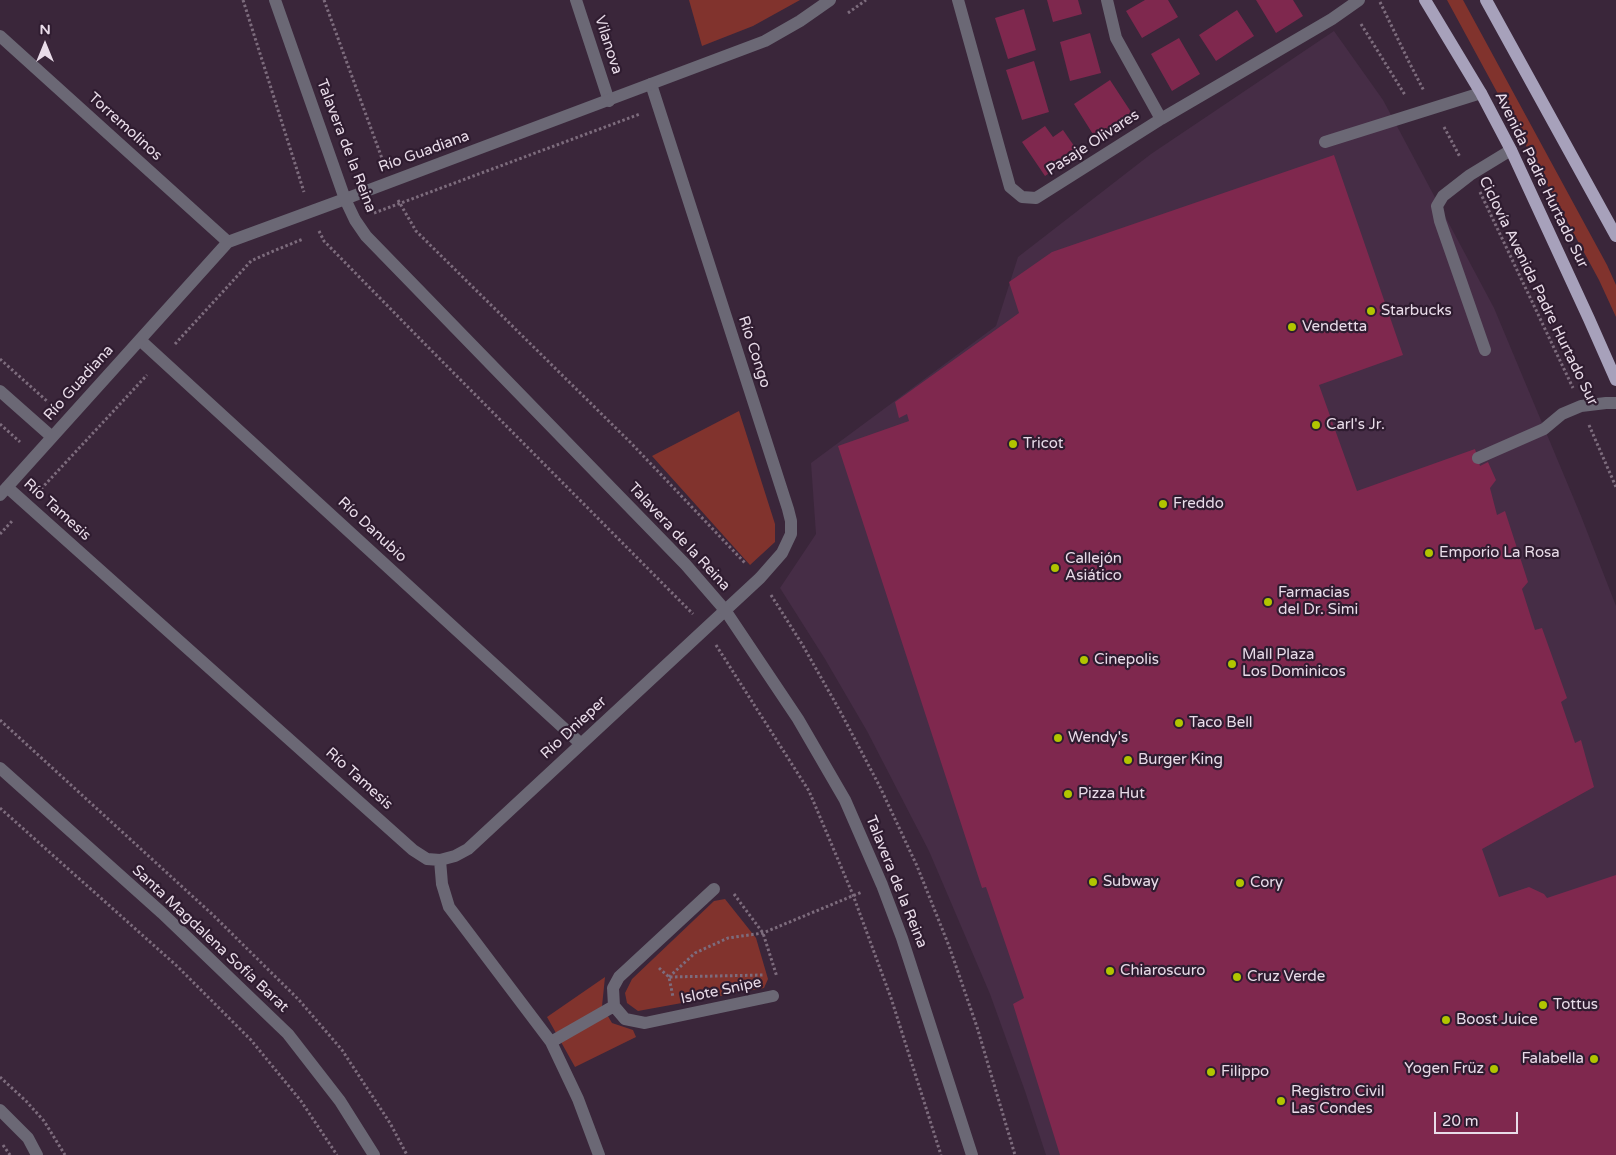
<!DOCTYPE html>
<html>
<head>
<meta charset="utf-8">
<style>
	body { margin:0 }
	#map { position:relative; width:1616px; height:1155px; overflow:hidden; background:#3a263a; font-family:"Varela Round",sans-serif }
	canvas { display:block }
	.north { position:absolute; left:20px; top:20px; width:50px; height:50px; -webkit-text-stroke:4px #2f1c30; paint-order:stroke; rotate:0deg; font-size:14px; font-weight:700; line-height:20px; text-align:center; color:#e9dce9 }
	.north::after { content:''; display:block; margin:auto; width:18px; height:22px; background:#e9dce9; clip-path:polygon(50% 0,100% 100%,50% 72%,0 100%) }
	.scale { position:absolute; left:1434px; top:1112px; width:84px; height:22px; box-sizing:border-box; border:2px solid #e9dce9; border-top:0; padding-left:6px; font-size:15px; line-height:18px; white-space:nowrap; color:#e9dce9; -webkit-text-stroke:4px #2f1c30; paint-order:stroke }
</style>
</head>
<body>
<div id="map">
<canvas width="1616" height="1155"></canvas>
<div class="north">N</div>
<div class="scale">20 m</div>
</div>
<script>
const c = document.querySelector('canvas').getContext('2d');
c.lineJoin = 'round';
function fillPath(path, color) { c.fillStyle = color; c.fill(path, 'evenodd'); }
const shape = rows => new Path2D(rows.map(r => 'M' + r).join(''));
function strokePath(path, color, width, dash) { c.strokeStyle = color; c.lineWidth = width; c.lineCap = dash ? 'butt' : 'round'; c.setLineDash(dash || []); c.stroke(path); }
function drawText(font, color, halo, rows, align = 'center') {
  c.font = font + ' "Varela Round",sans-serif'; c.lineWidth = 4.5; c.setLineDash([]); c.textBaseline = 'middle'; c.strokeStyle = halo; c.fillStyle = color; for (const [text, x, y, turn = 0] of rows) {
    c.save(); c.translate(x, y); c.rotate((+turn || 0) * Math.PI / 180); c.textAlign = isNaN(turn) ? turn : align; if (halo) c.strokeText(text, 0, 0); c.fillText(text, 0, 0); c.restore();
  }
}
const built = shape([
	[1334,31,1383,100,1494,308,1581,516,1616,606,1616,1155,1046,1155,1025,1091,990,994,929,851,867,731,825,659,780,588,816,534,811,463,996,326,1018,257,1151,154]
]);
const green = shape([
	[689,0,800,0,753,26,702,46],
	[1447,0,1463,0,1607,265,1616,285,1616,317,1599,280],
	[739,411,775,524,775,542,750,565,652,456],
	[725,899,756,938,768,979,764,988,638,1011,627,1003,625,993,632,979,714,901],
	[605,977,602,1006,612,1023,633,1030,636,1037,575,1067,547,1017]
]);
const building = shape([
	[1047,0,1078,0,1082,14,1053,22],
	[1145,0,1168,0,1178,17,1142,38,1126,11],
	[1256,0,1293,0,1303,16,1276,33],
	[1024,9,1036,50,1008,59,995,18],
	[1237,10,1254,36,1216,61,1199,35],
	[1090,33,1101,73,1070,81,1060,42],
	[1179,38,1200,74,1172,91,1151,54],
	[1034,61,1049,112,1022,120,1006,70],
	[1110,80,1133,115,1096,139,1074,104],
	[1045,126,1053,137,1063,130,1079,153,1045,176,1022,142],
	[1334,155,1403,355,1319,385,1357,491,1475,449,1480,466,1488,462,1496,480,1490,488,1497,515,1505,511,1528,582,1522,589,1535,630,1542,628,1567,698,1561,702,1575,743,1581,740,1594,787,1482,849,1499,897,1529,887,1544,894,1547,898,1616,875,1616,1155,1060,1155,1013,1004,1024,998,986,887,982,888,838,446,909,421,907,414,899,418,895,402,1019,313,1009,282,1052,252]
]);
const path = shape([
	[243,0,304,192],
	[324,0,384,164],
	[1380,2,1409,62,1424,91],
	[848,13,866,0],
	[1361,24,1405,95],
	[1444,127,1460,157],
	[1480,192,1573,388],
	[398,200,416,231,631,443,745,563],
	[374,213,640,114],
	[319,231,324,241,425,344,693,614],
	[175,344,251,261,271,252,303,239],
	[0,359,48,402],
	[0,424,20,442],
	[1589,425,1616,487],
	[41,489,147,375],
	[0,534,13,520],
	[771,595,802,644,840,711,880,787,917,866,949,946,977,1027,1015,1155],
	[716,645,809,791,853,895,891,998,941,1155],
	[0,720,213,915,299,1000,342,1050,390,1123,407,1155],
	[0,808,177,966,251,1040,301,1101,337,1155],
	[734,894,763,933,777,977],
	[659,968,669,977,673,997],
	[669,977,695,953,728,938,763,933,862,892],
	[670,977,763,975],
	[0,1077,26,1101,44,1121,65,1155],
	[3,1145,10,1155]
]);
const service = shape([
	[1325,142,1481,93],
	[1485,350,1440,221,1437,206,1443,196,1470,175,1511,150],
	[1478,458,1544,429,1562,414,1581,406,1606,403,1616,403]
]);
const minor = shape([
	[576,0,609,101],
	[958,0,1010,187,1022,197,1036,198,1161,119,1332,19,1359,0],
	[1107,0,1116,38,1161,119],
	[0,36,228,242],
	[140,340,581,744],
	[0,391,52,437],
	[7,487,413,850,427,859,440,860,455,856,468,849,760,578,782,553,791,534,791,521,788,509,651,84],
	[0,495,228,242,345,199],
	[0,768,162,913,288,1034,340,1101,374,1155],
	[440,860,442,884,449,907,551,1042,578,1099,599,1155],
	[714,889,619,977,613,988,614,1006,625,1019,645,1023,773,996],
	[551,1042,614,1006],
	[0,1110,28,1138,37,1155]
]);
const tertiary = shape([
	[275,0,345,199,355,220,366,236,686,565,725,610,798,719,845,800,882,885,902,938,972,1155],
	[345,199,765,41,800,21,830,0]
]);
const primary = shape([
	[1425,0,1481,93,1511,150,1589,319,1616,380],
	[1486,0,1616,236]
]);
const markers = [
	[1371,311,5,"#b1c500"],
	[1292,327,5,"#b1c500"],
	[1316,425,5,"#b1c500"],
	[1013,444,5,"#b1c500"],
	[1163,504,5,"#b1c500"],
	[1429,553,5,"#b1c500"],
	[1055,568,5,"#b1c500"],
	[1268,602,5,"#b1c500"],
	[1084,660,5,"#b1c500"],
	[1232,664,5,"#b1c500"],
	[1179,723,5,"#b1c500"],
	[1058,738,5,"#b1c500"],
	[1128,760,5,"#b1c500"],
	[1068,794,5,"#b1c500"],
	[1093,882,5,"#b1c500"],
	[1240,883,5,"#b1c500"],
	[1110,971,5,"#b1c500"],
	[1237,977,5,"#b1c500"],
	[1543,1005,5,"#b1c500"],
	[1446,1020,5,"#b1c500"],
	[1594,1059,5,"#b1c500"],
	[1494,1069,5,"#b1c500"],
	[1211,1072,5,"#b1c500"],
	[1281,1101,5,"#b1c500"]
];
const streetNames = [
	["Vilanova",608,45,72],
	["Torremolinos",125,127,42],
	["Pasaje Olivares",1093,143,-33],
	["Talavera de la Reina",346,146,69],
	["Río Guadiana",424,152,-20],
	["Avenida Padre Hurtado Sur",1541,180,64],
	["Ciclovía Avenida Padre Hurtado Sur",1538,291,64],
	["Río Congo",754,352,72],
	["Río Guadiana",79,383,-48],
	["Río Tamesis",57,510,42],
	["Río Danubio",372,530,43],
	["Talavera de la Reina",679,537,47],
	["Río Dnieper",574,728,-43],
	["Río Tamesis",359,779,42],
	["Talavera de la Reina",896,882,68],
	["Santa Magdalena Sofía Barat",210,939,43],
	["Islote Snipe",721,991,-12]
];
const poiNames = [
	["Starbucks",1381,311],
	["Vendetta",1302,327],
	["Carl's Jr.",1326,425],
	["Tricot",1023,444],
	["Freddo",1173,504],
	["Emporio La Rosa",1439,553],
	["Callejón",1065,559],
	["Asiático",1065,576],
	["Farmacias",1278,593],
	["del Dr. Simi",1278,610],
	["Mall Plaza",1242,655],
	["Los Dominicos",1242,672],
	["Cinepolis",1094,660],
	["Taco Bell",1189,723],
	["Wendy's",1068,738],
	["Burger King",1138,760],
	["Pizza Hut",1078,794],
	["Subway",1103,882],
	["Cory",1250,883],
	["Chiaroscuro",1120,971],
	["Cruz Verde",1247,977],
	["Tottus",1553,1005],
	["Boost Juice",1456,1020],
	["Falabella",1584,1059,"right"],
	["Yogen Früz",1484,1069,"right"],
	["Filippo",1221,1072],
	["Registro Civil",1291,1092],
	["Las Condes",1291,1109]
];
fillPath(built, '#462d46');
fillPath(green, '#81332d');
fillPath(building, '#7f284e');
strokePath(path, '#7d6c7d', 3, [2.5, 2.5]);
strokePath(service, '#6b6875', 12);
strokePath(minor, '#6b6875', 12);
strokePath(tertiary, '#6b6875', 12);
strokePath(primary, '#a7a1bb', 12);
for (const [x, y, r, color] of markers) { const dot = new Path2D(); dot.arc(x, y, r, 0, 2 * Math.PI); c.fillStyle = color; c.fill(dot); strokePath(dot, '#2f1c30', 2); }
drawText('15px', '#e9dce9', '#2f1c30', streetNames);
drawText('15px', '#e9dce9', '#2f1c30', poiNames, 'left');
</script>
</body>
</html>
